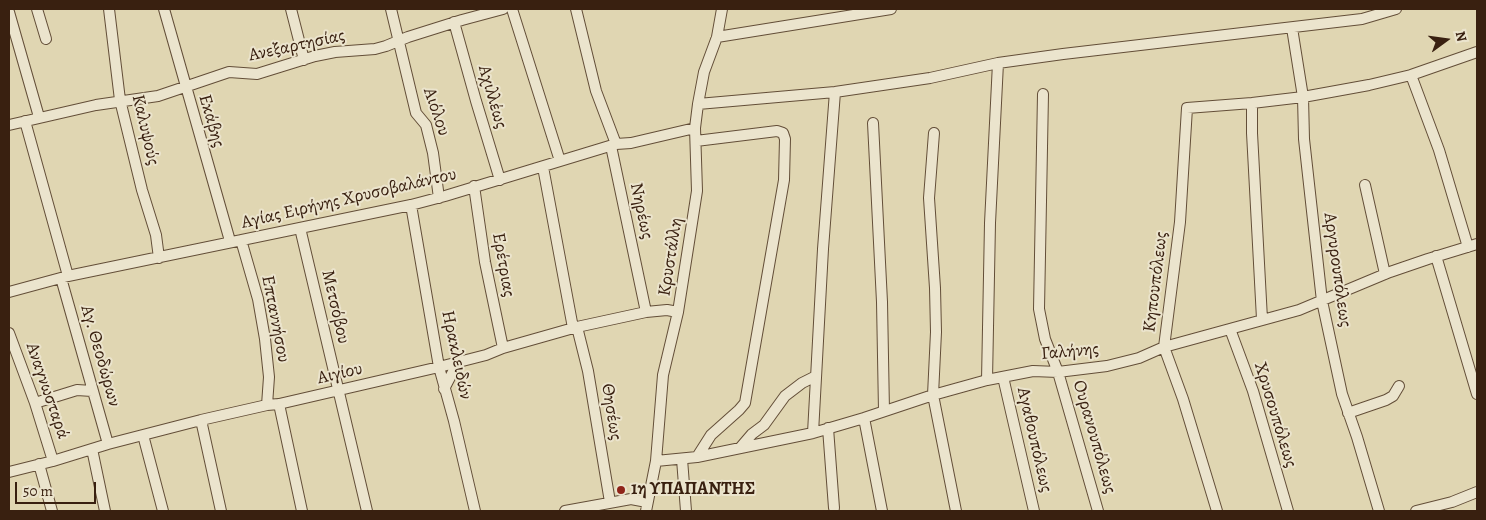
<!DOCTYPE html>
<html>
<head>
<meta charset="utf-8">
<style>
	body { margin:0 }
	#map { position:relative; width:1486px; height:520px; overflow:hidden; background:#e0d6b2; font-family:Alegreya,serif }
	canvas { display:block }
	.frame { position:absolute; inset:0; border:10px solid #392010; pointer-events:none }
	.north { position:absolute; left:1421px; top:15px; width:50px; height:50px; -webkit-text-stroke:4px #ebe4cd; paint-order:stroke; rotate:76deg; font-size:14px; font-weight:700; line-height:20px; text-align:center; color:#392010 }
	.north::after { content:''; display:block; margin:auto; width:18px; height:22px; background:#392010; clip-path:polygon(50% 0,100% 100%,50% 72%,0 100%) }
	.scale { position:absolute; left:15px; top:482px; width:81px; height:22px; box-sizing:border-box; border:2px solid #392010; border-top:0; padding-left:6px; font-size:15px; line-height:18px; white-space:nowrap; color:#392010; -webkit-text-stroke:4px #ebe4cd; paint-order:stroke }
</style>
</head>
<body>
<div id="map">
<canvas width="1486" height="520"></canvas>
<div class="frame"></div>
<div class="north">N</div>
<div class="scale">50 m</div>
</div>
<script>
const c = document.querySelector('canvas').getContext('2d');
c.lineJoin = 'round';
const shape = rows => new Path2D(rows.map(r => 'M' + r).join(''));
function strokePath(path, color, width, dash) { c.strokeStyle = color; c.lineWidth = width; c.lineCap = dash ? 'butt' : 'round'; c.setLineDash(dash || []); c.stroke(path); }
function drawText(font, color, halo, rows, align = 'center') {
  c.font = font + ' Alegreya,serif'; c.lineWidth = 4; c.setLineDash([]); c.textBaseline = 'middle'; c.strokeStyle = halo; c.fillStyle = color; for (const [text, x, y, turn = 0] of rows) {
    c.save(); c.translate(x, y); c.rotate((+turn || 0) * Math.PI / 180); c.textAlign = isNaN(turn) ? turn : align; if (halo) c.strokeText(text, 0, 0); c.fillText(text, 0, 0); c.restore();
  }
}
const minor = shape([
	[37,9,46,39],
	[109,9,120,100,142,190,156,235,159,258],
	[164,9,230,241],
	[291,9,304,60],
	[391,9,416,113,426,125,433,153,439,198],
	[512,9,560,161],
	[576,9,596,91,616,144],
	[9,12,39,117],
	[454,22,476,101,500,180],
	[1292,28,1303,97,1304,139,1322,301,1342,394,1357,437,1379,511],
	[717,37,891,9],
	[1411,75,1439,150,1468,247],
	[1043,94,1039,309,1045,339,1058,372,1098,511],
	[1252,103,1252,133,1262,319],
	[698,104,835,92,930,78,998,63,1063,54,1362,19,1396,9],
	[25,121,68,276],
	[873,123,882,302,884,411],
	[9,125,96,105,158,96,229,72,257,74,315,56,335,52,375,49,386,46,408,37,462,20,503,9],
	[934,133,929,198,935,288,936,332,933,395,956,511],
	[696,141,777,131,783,133,785,139,784,180,745,403,739,410,711,435,697,457],
	[611,146,646,312],
	[543,167,573,328],
	[1365,185,1385,274],
	[474,186,485,262,503,348],
	[411,205,439,367,454,421,475,511],
	[300,228,367,511],
	[241,240,258,299,265,339,269,377,267,405],
	[1436,256,1477,394],
	[61,278,108,444],
	[9,292,68,276,411,205,445,196,616,144,631,143,695,128],
	[577,327,588,371,610,502],
	[1230,329,1253,391,1288,511],
	[9,333,35,403,53,461],
	[1003,377,1034,511],
	[987,380,990,223,998,63],
	[444,389,458,362],
	[35,403,77,390,92,391],
	[279,404,302,511],
	[1348,413,1386,400,1393,396,1399,386],
	[864,418,882,511],
	[201,420,221,511],
	[828,428,834,508],
	[813,433,823,249,835,92],
	[143,435,163,511],
	[740,448,752,434,764,425,785,396,802,383,816,376],
	[92,449,105,511],
	[682,459,686,511],
	[656,461,697,457,813,433,864,418,933,395,987,380,1033,371,1058,372,1107,366,1139,358,1164,347,1299,310,1390,272,1428,259,1477,244],
	[39,464,52,511],
	[9,472,53,461,108,444,201,420,267,405,279,404,439,367,486,355,503,348,577,327,646,312,667,310,678,312],
	[565,511,631,499,647,502],
	[646,511,656,461,663,375,678,312,697,191,695,128,698,104,704,72,717,37,722,9],
	[1217,511,1183,399,1164,347,1180,222,1187,108,1252,103,1303,97,1369,85,1411,75,1477,52],
	[1416,511,1452,502,1477,492]
]);
const markers = [
	[621,490,5,"#8f2418"]
];
const streetNames = [
	["Ανεξαρτησίας",297,46,-12],
	["Αχιλλέως",492,97,74],
	["Αιόλου",436,112,71],
	["Εκάβης",211,121,74],
	["Καλυψούς",145,130,77],
	["Αγίας Ειρήνης Χρυσοβαλάντου",349,199,-13],
	["Νηρέως",641,211,78],
	["Κρυστάλλη",671,257,-81],
	["Ερέτριας",503,265,80],
	["Αργυρουπόλεως",1337,270,82],
	["Κηπουπόλεως",1156,282,-83],
	["Μετσόβου",335,307,77],
	["Επταννήσου",275,319,79],
	["Γαλήνης",1070,352,-5],
	["Ηρακλειδών",456,355,78],
	["Αγ. Θεοδώρων",100,356,74],
	["Αιγίου",340,374,-13],
	["Αναγνωσταρά",47,391,71],
	["Θησέως",611,412,81],
	["Χρυσουπόλεως",1275,415,73],
	["Ουρανουπόλεως",1094,437,74],
	["Αγαθουπόλεως",1034,440,77]
];
const poiNames = [
	["1η ΥΠΑΠΑΝΤΗΣ",631,490]
];
strokePath(minor, '#634e38', 12);
strokePath(minor, '#ebe4cd', 10);
for (const [x, y, r, color] of markers) { const dot = new Path2D(); dot.arc(x, y, r, 0, 2 * Math.PI); c.fillStyle = color; c.fill(dot); strokePath(dot, '#ebe4cd', 2); }
drawText('18px', '#392010', '#ebe4cd', streetNames);
drawText('bold 18px', '#392010', '#ebe4cd', poiNames, 'left');
</script>
</body>
</html>
